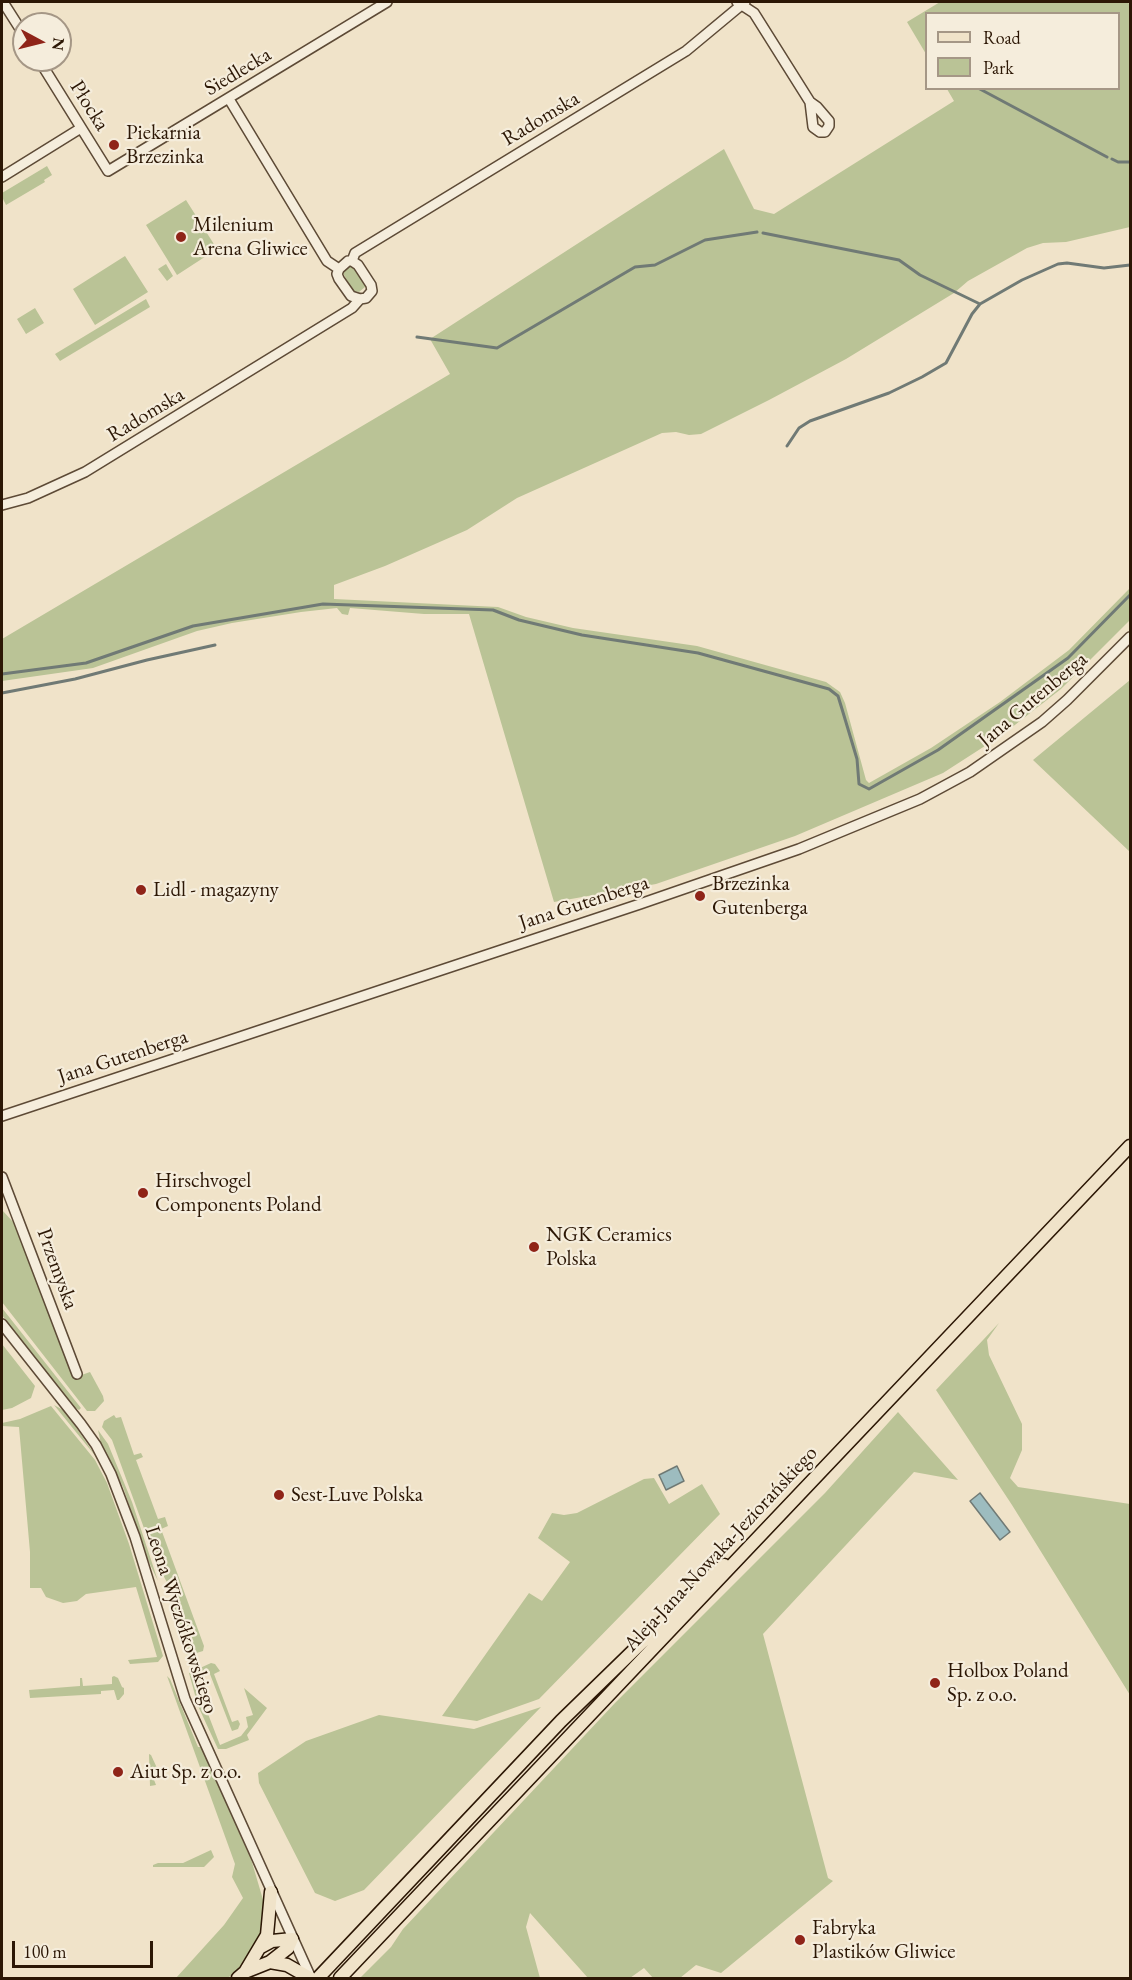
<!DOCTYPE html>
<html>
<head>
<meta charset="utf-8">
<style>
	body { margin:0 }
	#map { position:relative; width:1132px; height:1980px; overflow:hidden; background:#f0e3c9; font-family:"EB Garamond",serif }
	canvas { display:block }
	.frame { position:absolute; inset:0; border:3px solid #2c1705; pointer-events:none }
	.legend { position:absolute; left:925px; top:12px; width:195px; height:78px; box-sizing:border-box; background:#f5eddc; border:2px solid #a59786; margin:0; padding:8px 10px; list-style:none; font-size:18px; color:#2c1705 }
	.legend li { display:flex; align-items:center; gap:12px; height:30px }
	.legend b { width:30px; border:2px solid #a59786 }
	.north { position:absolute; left:12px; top:12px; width:60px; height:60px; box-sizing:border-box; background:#f5eddc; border:2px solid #a59786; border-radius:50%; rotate:97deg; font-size:16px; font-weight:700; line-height:24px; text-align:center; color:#2c1705 }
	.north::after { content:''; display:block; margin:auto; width:21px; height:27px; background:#8f2418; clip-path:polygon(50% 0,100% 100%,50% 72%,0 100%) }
	.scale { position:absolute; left:12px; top:1941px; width:141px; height:27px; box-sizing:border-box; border:3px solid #2c1705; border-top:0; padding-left:8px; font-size:18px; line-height:21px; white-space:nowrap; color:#2c1705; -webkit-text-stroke:4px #f5eddc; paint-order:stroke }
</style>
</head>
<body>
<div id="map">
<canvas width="1132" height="1980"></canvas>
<div class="frame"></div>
<ul class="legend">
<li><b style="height:8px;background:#f0e3c9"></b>Road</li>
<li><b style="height:16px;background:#bac396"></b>Park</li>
</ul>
<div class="north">N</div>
<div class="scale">100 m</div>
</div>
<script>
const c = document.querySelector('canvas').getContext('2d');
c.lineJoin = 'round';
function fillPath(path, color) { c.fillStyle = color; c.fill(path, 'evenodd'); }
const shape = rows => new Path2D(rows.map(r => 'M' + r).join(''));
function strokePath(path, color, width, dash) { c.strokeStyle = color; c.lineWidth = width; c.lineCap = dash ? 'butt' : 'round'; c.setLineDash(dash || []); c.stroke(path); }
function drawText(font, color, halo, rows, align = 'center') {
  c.font = font + ' "EB Garamond",serif'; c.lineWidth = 4.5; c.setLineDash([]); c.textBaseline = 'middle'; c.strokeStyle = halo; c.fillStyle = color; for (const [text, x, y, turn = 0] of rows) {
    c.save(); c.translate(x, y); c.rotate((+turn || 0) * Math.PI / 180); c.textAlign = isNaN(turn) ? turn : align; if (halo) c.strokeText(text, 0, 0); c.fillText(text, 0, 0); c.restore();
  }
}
const green = shape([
	[940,2,1128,2,1130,6,1130,227,1066,242,1043,243,1027,248,968,281,954,293,846,359,769,400,701,434,689,435,676,432,662,433,517,498,467,530,385,566,334,585,334,599,498,607,526,617,573,628,697,646,826,682,840,692,845,703,866,780,869,783,931,748,1000,702,1069,650,1130,588,1130,620,1061,689,1002,735,943,773,795,836,656,884,554,902,469,614,424,614,350,608,348,615,342,614,337,608,301,612,232,623,197,631,93,668,2,681,2,639,450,374,430,339,724,149,754,209,774,214,954,101,947,89,1118,88,1118,14,926,14,926,54,907,22],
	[47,166,52,175,44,180,45,182,6,205,2,197,2,193],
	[186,200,217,249,177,275,146,225],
	[125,256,148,292,95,325,73,289],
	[166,264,173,276,167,281,158,269],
	[350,265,354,266,365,282,365,287,359,292,353,291,343,273,345,267],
	[146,299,150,307,60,361,55,354],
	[35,308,44,323,26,334,17,319],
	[1130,680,1130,852,1033,760],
	[2,1210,15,1224,73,1378,90,1372,103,1396,104,1401,95,1411,87,1411,2,1302],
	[2,1308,81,1408,79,1410,74,1407,2,1315],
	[999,1323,987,1340,989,1355,1022,1424,1022,1450,1010,1478,1018,1487,1130,1504,1130,1695,1012,1505,936,1390],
	[2,1344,35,1386,31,1398,12,1408,2,1410],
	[54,1405,65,1411,97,1458],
	[51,1406,95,1460,107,1483,129,1544,163,1656,158,1662,130,1664,128,1660,157,1657,136,1587,86,1594,77,1601,63,1603,46,1597,41,1588,30,1588,30,1552,19,1427,2,1426,2,1423,20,1419],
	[898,1412,958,1480,914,1472,763,1634,828,1878,833,1881,721,1973,696,1965,680,1978,653,1978,644,1968,630,1978,588,1978,530,1913,526,1927,540,1978,360,1978,391,1947,403,1929,615,1703,825,1493],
	[114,1415,116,1418,121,1417,134,1455,141,1453,143,1457,136,1460,158,1519,165,1517,168,1526,161,1529,204,1646,203,1651,190,1655,185,1654,174,1618,173,1598,169,1586,157,1564,112,1440,102,1427,104,1421],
	[98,1430,108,1444,132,1502,158,1581,147,1558,123,1487,101,1444],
	[654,1478,669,1504,702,1484,720,1514,539,1699,477,1721,442,1716,529,1593,542,1601,570,1562,538,1538,552,1513,564,1515,577,1513,644,1479],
	[211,1663,215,1664,220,1671,214,1674,232,1722,238,1720,240,1724,238,1729,232,1731,208,1669,193,1675,220,1745,241,1736,248,1727,246,1717,253,1715,244,1688,267,1708,247,1735,249,1740,226,1749,218,1749,198,1706,189,1673],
	[114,1676,118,1678,122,1687,124,1688,124,1694,119,1700,117,1700,114,1690,101,1691,101,1694,30,1698,29,1690,80,1686,80,1678,82,1678,83,1686,112,1684,112,1677],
	[167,1676,170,1679,198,1747,201,1747,251,1859,264,1903,265,1925,250,1957,228,1978,176,1978,224,1925,243,1898,232,1877,235,1864],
	[541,1707,364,1890,335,1901,315,1893,259,1783,258,1773,306,1741,379,1715,474,1729],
	[149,1754,151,1755,157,1768,151,1772,156,1785,150,1786],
	[211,1850,214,1857,204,1867,153,1867,153,1865,158,1863,183,1863]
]);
const water = shape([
	[677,1466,684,1481,666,1490,659,1475,677,1466],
	[980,1493,1010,1532,1000,1540,970,1501,980,1493]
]);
const stream = shape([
	[978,88,1107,157],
	[1112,159,1118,162,1130,162],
	[763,233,899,260,920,275,980,304,1022,280,1058,264,1067,263,1104,268,1130,265],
	[417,337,497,348,635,267,655,265,705,240,757,232],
	[787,446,799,428,810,421,889,393,922,377,946,363,972,314,980,304],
	[2,674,86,663,193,626,323,604,493,610,519,620,582,635,698,653,829,689,838,696,842,709,857,759,859,784,869,789,938,750,1068,658,1130,595],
	[2,693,75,679,147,660,215,645]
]);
const minor = shape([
	[3,2,24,35],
	[737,2,754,13,810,102,817,107,829,121,829,126,825,132,820,132,813,127,810,102],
	[39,60,108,171,387,2],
	[229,99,327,261,339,269],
	[2,177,81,128],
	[348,261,352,261,358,265,371,285,372,291,366,298,360,299,351,296,339,279,337,274,339,269,348,261],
	[352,261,355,253,686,51,745,2],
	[2,505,28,498,85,472,352,308,360,299],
	[2,1116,640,904,799,849,920,799,970,772,1042,722,1067,700,1130,637],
	[2,1177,77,1374],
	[2,1324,81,1424,96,1445,111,1474,135,1537,185,1699,311,1978]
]);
const major = shape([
	[261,1947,272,1941,292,1939],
	[270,1962,287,1965,310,1978],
	[245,1972,270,1962,288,1948,292,1939],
	[238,1978,245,1972,267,1935,271,1892],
	[318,1978,561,1721,704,1582,724,1565],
	[340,1978,1130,1146]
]);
const markers = [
	[114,145,6,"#8f2418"],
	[181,237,6,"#8f2418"],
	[141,890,6,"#8f2418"],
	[700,896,6,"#8f2418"],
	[143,1193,6,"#8f2418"],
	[534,1247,6,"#8f2418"],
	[279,1495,6,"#8f2418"],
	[935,1683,6,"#8f2418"],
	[118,1772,6,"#8f2418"],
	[800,1940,6,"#8f2418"]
];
const streetNames = [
	["Siedlecka",238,72,-31],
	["Płocka",89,106,58],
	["Radomska",541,119,-31],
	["Radomska",146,415,-31],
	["Jana Gutenberga",1033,700,-40],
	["Jana Gutenberga",584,903,-18],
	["Jana Gutenberga",123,1057,-18],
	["Przemyska",57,1269,70],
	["Aleja Jana Nowaka-Jeziorańskiego",721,1549,-47],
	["Leona Wyczółkowskiego",181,1620,72]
];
const poiNames = [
	["Piekarnia",126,133],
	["Brzezinka",126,157],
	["Milenium",193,225],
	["Arena Gliwice",193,249],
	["Brzezinka",712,884],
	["Gutenberga",712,908],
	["Lidl - magazyny",153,890],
	["Hirschvogel",155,1181],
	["Components Poland",155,1205],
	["NGK Ceramics",546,1235],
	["Polska",546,1259],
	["Sest-Luve Polska",291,1495],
	["Holbox Poland",947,1671],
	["Sp. z o.o.",947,1695],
	["Aiut Sp. z o.o.",130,1772],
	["Fabryka",812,1928],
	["Plastików Gliwice",812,1952]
];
fillPath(green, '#bac396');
fillPath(water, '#9dbcbf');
strokePath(water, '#707a75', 1.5);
strokePath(stream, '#707a75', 3);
strokePath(minor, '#5d4a36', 12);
strokePath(major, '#2c1705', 15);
strokePath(minor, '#f5eddc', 9);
strokePath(major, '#f0e3c9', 12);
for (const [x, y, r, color] of markers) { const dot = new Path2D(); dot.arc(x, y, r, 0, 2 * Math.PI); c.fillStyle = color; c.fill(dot); strokePath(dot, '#f5eddc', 2); }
drawText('21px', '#2c1705', '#f5eddc', streetNames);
drawText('21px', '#2c1705', '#f5eddc', poiNames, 'left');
</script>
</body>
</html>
